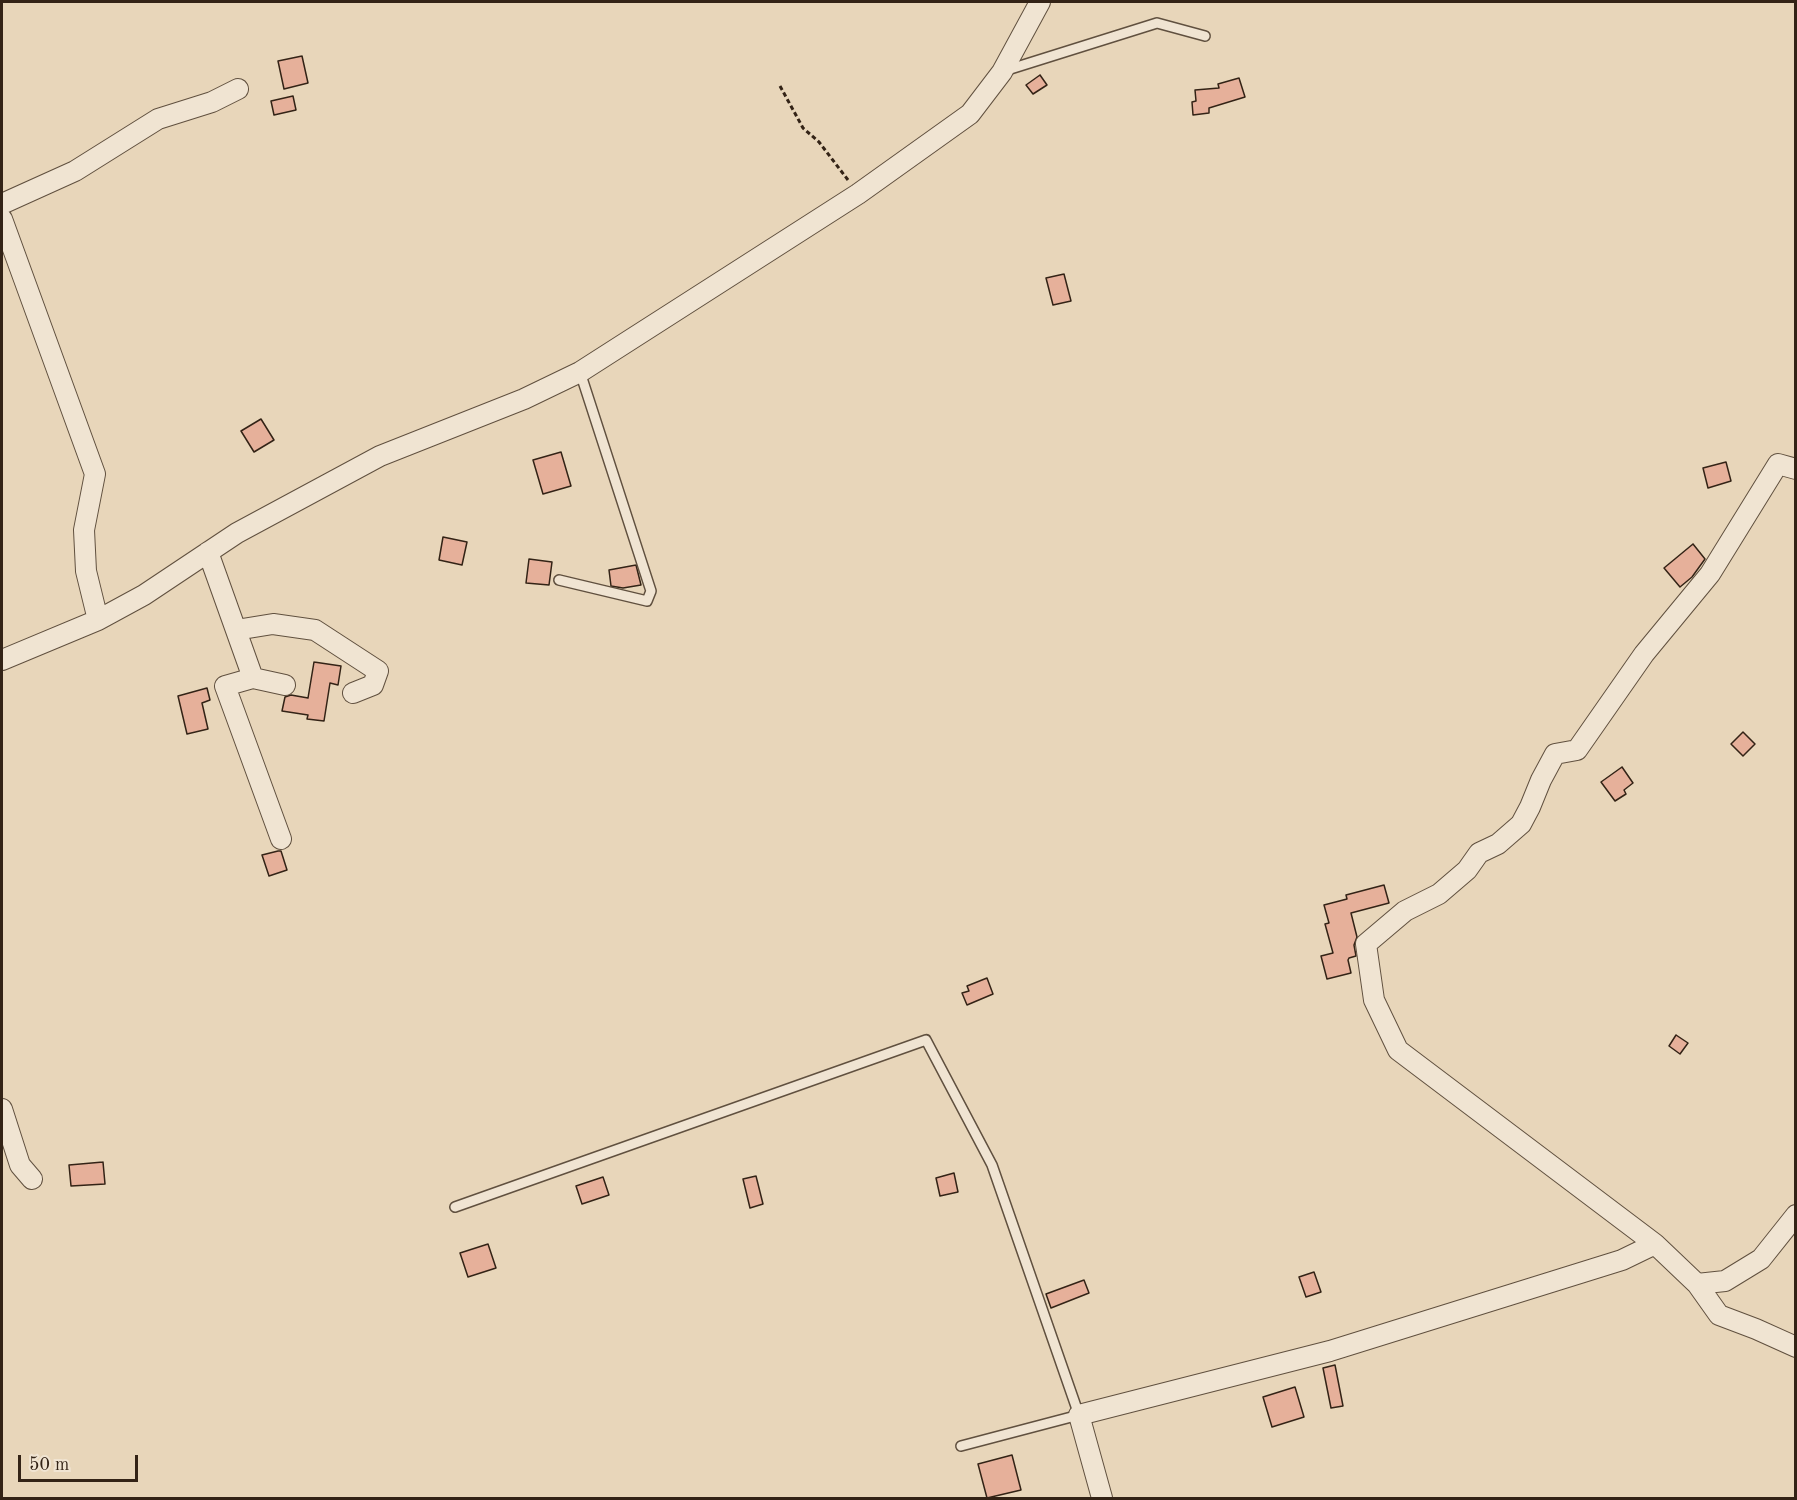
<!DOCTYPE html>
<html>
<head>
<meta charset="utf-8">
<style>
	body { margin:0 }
	#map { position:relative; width:1797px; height:1500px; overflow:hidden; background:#e8d6ba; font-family:"Old Standard TT",serif }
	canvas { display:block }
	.frame { position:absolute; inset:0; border:3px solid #332316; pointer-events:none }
	.scale { position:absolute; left:18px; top:1455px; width:120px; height:27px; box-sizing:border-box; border:3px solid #332316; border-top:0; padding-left:8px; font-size:18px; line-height:21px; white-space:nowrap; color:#332316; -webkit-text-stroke:4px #f0e4d2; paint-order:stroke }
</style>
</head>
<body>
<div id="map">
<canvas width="1797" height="1500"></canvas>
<div class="frame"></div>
<div class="scale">50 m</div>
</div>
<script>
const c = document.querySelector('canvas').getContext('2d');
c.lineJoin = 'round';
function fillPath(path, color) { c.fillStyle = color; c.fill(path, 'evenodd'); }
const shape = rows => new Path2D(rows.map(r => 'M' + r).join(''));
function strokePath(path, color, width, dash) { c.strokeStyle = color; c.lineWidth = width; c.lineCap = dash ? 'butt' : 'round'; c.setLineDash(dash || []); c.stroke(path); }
const building = shape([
	[302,56,308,83,284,89,278,61,302,56],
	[1040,75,1047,85,1033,94,1026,85,1040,75],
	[1239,78,1245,97,1209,108,1209,113,1193,115,1192,102,1196,101,1195,90,1219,88,1218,84,1239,78],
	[293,96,296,110,274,115,271,101,293,96],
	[1064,274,1071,301,1053,305,1046,278,1064,274],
	[261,419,274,440,254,452,241,431,261,419],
	[561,452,571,486,543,494,533,460,561,452],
	[1726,462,1731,481,1708,488,1703,468,1726,462],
	[443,537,467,542,462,565,439,560,443,537],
	[1693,544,1705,559,1692,577,1680,587,1664,568,1693,544],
	[529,559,552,562,549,585,526,583,529,559],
	[636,565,641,585,623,588,611,586,609,570,636,565],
	[314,662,341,666,338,685,330,683,324,721,307,719,308,715,282,711,285,697,291,695,308,698,314,662],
	[207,688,210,700,202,703,208,729,187,734,178,696,207,688],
	[1743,732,1755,744,1743,756,1731,744,1743,732],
	[1622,767,1633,783,1624,790,1626,794,1615,801,1601,782,1622,767],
	[278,851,281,851,287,870,269,876,262,855,278,851],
	[1384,885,1389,903,1351,913,1357,937,1354,945,1356,956,1349,958,1348,960,1351,973,1327,979,1321,956,1333,953,1325,924,1329,923,1324,905,1347,899,1346,895,1384,885],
	[987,978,993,994,967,1005,962,993,969,991,967,986,987,978],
	[1676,1035,1688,1043,1680,1054,1669,1046,1676,1035],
	[103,1162,105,1184,71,1186,69,1165,103,1162],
	[954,1173,958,1192,940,1196,936,1178,954,1173],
	[756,1176,763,1204,750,1208,743,1179,756,1176],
	[603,1177,609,1195,582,1204,576,1186,603,1177],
	[488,1244,496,1268,468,1277,460,1253,488,1244],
	[1314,1272,1321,1292,1306,1297,1299,1277,1314,1272],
	[1084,1280,1089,1293,1051,1308,1046,1294,1084,1280],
	[1335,1365,1343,1406,1331,1408,1323,1368,1335,1365],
	[1295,1387,1304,1417,1272,1427,1263,1397,1295,1387],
	[1012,1455,1021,1490,987,1498,978,1464,1012,1455]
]);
const path = shape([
	[780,86,803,128,819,142,848,180]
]);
const service = shape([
	[1004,71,1157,23,1205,36],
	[559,580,647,601,651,591,580,372],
	[455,1207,926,1040,992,1165,1079,1415,961,1446]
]);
const minor = shape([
	[2,204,75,171,158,119,212,102,238,89],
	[2,219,95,474,84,530,86,571,98,620],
	[208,552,253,678,225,686,281,839],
	[236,630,273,624,315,630,378,671,373,685,353,693],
	[2,660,98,620,144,595,237,533,380,456,524,399,580,372,858,194,970,114,1002,72,1040,2],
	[253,678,285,685],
	[2,1109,20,1165,32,1179],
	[1655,1244,1398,1050,1374,1000,1366,944,1405,911,1439,894,1467,870,1479,853,1498,844,1521,824,1530,807,1541,780,1555,754,1577,750,1644,654,1710,574,1778,464,1796,469],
	[1697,1284,1719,1315,1756,1329,1796,1347],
	[1102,1498,1079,1415,1330,1351,1622,1260,1655,1244,1697,1284,1725,1281,1761,1259,1796,1215]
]);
fillPath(building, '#e6b09a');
strokePath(building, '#332316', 1.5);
strokePath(service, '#60503f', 12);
strokePath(minor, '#60503f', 22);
strokePath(path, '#332316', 3, [4.5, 3]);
strokePath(service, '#f0e4d2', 9);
strokePath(minor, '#f0e4d2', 20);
</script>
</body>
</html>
